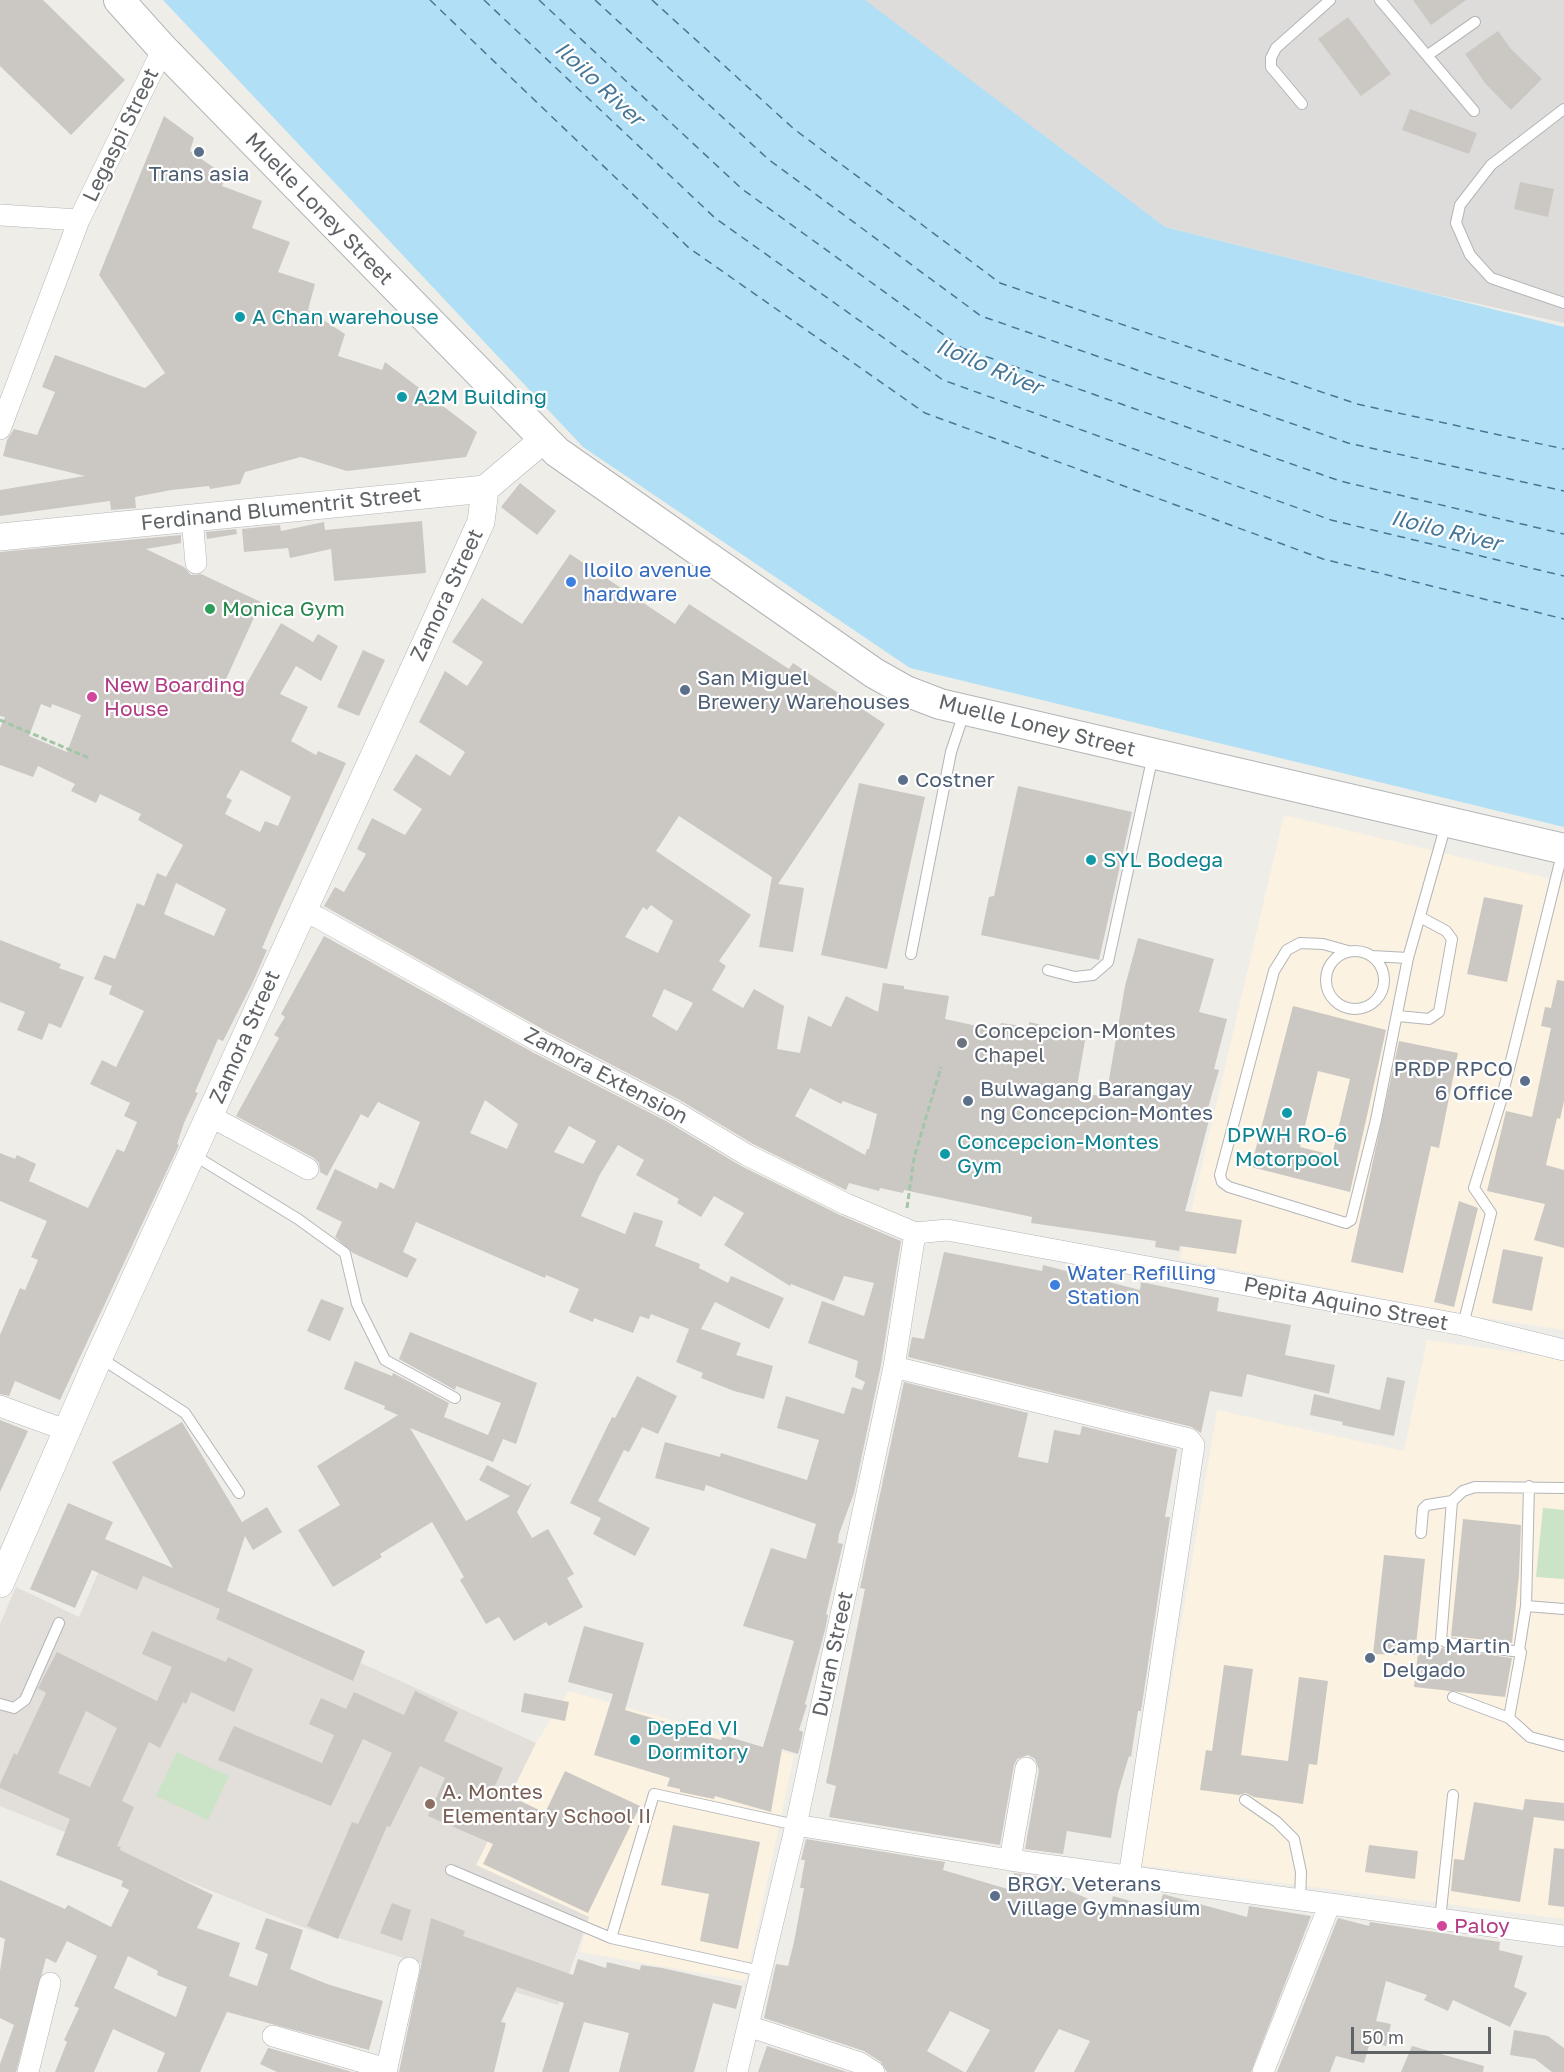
<!DOCTYPE html>
<html>
<head>
<meta charset="utf-8">
<style>
	body { margin:0 }
	#map { position:relative; width:1564px; height:2072px; overflow:hidden; background:#efede8; font-family:"Golos Text",sans-serif }
	canvas { display:block }
	.scale { position:absolute; left:1351px; top:2027px; width:140px; height:27px; box-sizing:border-box; border:3px solid #5f6366; border-top:0; padding-left:8px; font-size:18px; line-height:21px; white-space:nowrap; color:#5f6366; -webkit-text-stroke:4px #fff; paint-order:stroke }
</style>
</head>
<body>
<div id="map">
<canvas width="1564" height="2072"></canvas>
<div class="scale">50 m</div>
</div>
<script>
const c = document.querySelector('canvas').getContext('2d');
c.lineJoin = 'round';
function fillPath(path, color) { c.fillStyle = color; c.fill(path, 'evenodd'); }
const shape = rows => new Path2D(rows.map(r => 'M' + r).join(''));
function strokePath(path, color, width, dash) { c.strokeStyle = color; c.lineWidth = width; c.lineCap = dash ? 'butt' : 'round'; c.setLineDash(dash || []); c.stroke(path); }
function drawText(font, color, halo, rows, align = 'center') {
  c.font = font + ' "Golos Text",sans-serif'; c.lineWidth = 4.5; c.setLineDash([]); c.textBaseline = 'middle'; c.strokeStyle = halo; c.fillStyle = color; for (const [text, x, y, turn = 0] of rows) {
    c.save(); c.translate(x, y); c.rotate((+turn || 0) * Math.PI / 180); c.textAlign = isNaN(turn) ? turn : align; if (halo) c.strokeText(text, 0, 0); c.fillText(text, 0, 0); c.restore();
  }
}
const commercial = shape([
	[1284,815,1564,882,1564,1330,1473,1316,1180,1259],
	[1427,1340,1564,1359,1564,1919,1141,1865,1217,1410,1404,1451],
	[569,1691,794,1755,746,1981,580,1952,589,1917,476,1865,536,1743]
]);
const industrial = shape([
	[859,0,1564,0,1564,323,1425,292,1165,227]
]);
const education = shape([
	[109,1548,536,1743,476,1865,589,1917,558,2005,299,1926,0,1806,0,1624,16,1587,79,1617]
]);
const green = shape([
	[1543,1508,1564,1510,1564,1579,1536,1577],
	[177,1752,229,1776,208,1820,156,1796]
]);
const water = shape([
	[163,0,865,0,1165,227,1564,327,1564,827,910,668,583,447]
]);
const ferry = shape([
	[430,0,689,248,925,413,1323,559,1564,619],
	[484,0,715,218,943,380,1331,520,1564,576],
	[539,0,742,189,962,348,1340,481,1564,534],
	[595,0,768,159,981,316,1348,443,1564,491],
	[652,0,794,129,1000,283,1357,404,1564,449]
]);
const building = shape([
	[0,0,43,0,125,80,71,135,0,66],
	[1413,0,1466,0,1431,25],
	[1348,17,1391,74,1361,96,1318,39],
	[1498,31,1511,49,1542,79,1511,110,1485,83,1465,54],
	[1410,109,1477,133,1469,154,1402,130],
	[164,116,194,138,190,151,226,176,222,186,262,201,252,228,290,242,278,272,315,284,308,310,345,334,338,356,382,370,385,362,477,432,466,457,347,471,301,457,245,472,240,484,210,489,209,486,171,490,135,497,136,508,111,510,110,501,0,516,0,490,85,476,3,456,7,440,14,429,37,435,55,392,42,387,55,355,145,388,165,373,99,275],
	[1520,182,1554,189,1548,217,1514,209],
	[520,483,556,511,537,535,501,507],
	[422,521,426,573,334,581,331,549,290,558,288,548,244,552,242,529,280,525,281,531,324,522,325,530],
	[236,529,237,534,207,539,206,532],
	[181,535,181,543,146,549,184,567,191,575,201,574,261,602,222,688,239,697,281,623,313,642,318,634,338,646,321,681,296,666,280,694,308,707,291,741,316,755,318,751,346,763,279,909,262,948,267,950,253,982,223,1041,218,1039,195,1092,198,1093,184,1123,177,1144,179,1145,60,1400,15,1381,9,1396,0,1394,0,1335,20,1288,25,1290,38,1260,31,1257,47,1221,0,1201,0,1153,15,1159,17,1155,36,1164,29,1181,88,1208,117,1149,124,1152,137,1122,124,1116,130,1103,90,1084,102,1060,116,1067,144,1011,109,994,112,986,94,979,104,955,115,959,137,903,144,906,157,873,166,877,183,845,138,820,141,814,100,794,96,803,71,791,75,784,38,766,33,777,0,765,0,728,5,717,0,716,0,552],
	[41,704,51,708,52,704,81,715,67,752,29,736],
	[241,770,291,797,278,826,265,821,260,832,225,814,232,800,226,797],
	[176,883,226,909,214,936,164,914],
	[570,554,675,624,689,604,789,669,793,663,885,724,778,884,804,888,793,952,759,947,772,877,679,816,656,851,751,915,719,961,726,966,712,990,743,1008,754,989,784,1006,777,1049,800,1053,808,1016,831,1027,846,996,878,1012,883,983,904,986,904,989,949,996,945,1019,1000,1031,1001,1023,1029,1027,1029,1022,1086,1035,1076,1092,1106,1097,1125,986,1138,938,1214,959,1199,1012,1227,1019,1214,1069,1219,1070,1208,1108,1212,1109,1185,1211,1242,1220,1236,1254,1180,1246,1179,1251,1155,1247,1156,1241,1031,1223,1032,1217,904,1190,903,1193,880,1188,879,1191,849,1183,846,1190,753,1144,678,1099,546,1031,324,906,335,887,344,892,366,854,357,849,372,818,405,835,422,809,393,790,416,754,450,776,465,752,419,722,445,671,467,686,483,662,452,642,482,598,522,624],
	[651,905,673,921,658,953,625,937,643,907,647,910],
	[664,989,693,1003,677,1031,652,1016],
	[810,1088,841,1104,843,1101,877,1114,869,1149,867,1149,865,1155,795,1116],
	[363,650,385,660,359,716,337,707],
	[859,783,925,797,887,969,821,955],
	[1018,786,1132,812,1099,960,981,935,989,897,994,896],
	[1484,897,1523,905,1507,982,1467,974],
	[324,936,534,1053,666,1121,741,1166,840,1215,901,1241,881,1365,854,1493,839,1534,838,1543,843,1544,826,1614,828,1615,825,1630,805,1704,807,1705,799,1730,803,1732,800,1747,798,1754,782,1749,771,1812,715,1796,714,1799,680,1792,680,1789,667,1786,670,1778,594,1755,613,1694,568,1682,584,1626,644,1643,625,1710,676,1725,675,1728,721,1740,723,1735,763,1747,794,1641,743,1626,771,1548,806,1559,816,1524,706,1485,704,1491,655,1478,665,1442,720,1457,721,1453,807,1480,819,1440,777,1428,786,1396,844,1414,852,1387,862,1390,865,1382,855,1377,858,1361,808,1343,822,1301,864,1316,874,1283,844,1276,834,1301,791,1284,790,1286,724,1245,744,1213,714,1196,701,1217,677,1203,679,1199,636,1175,644,1160,618,1145,599,1176,581,1216,625,1234,634,1212,663,1221,655,1246,700,1264,699,1268,728,1283,731,1276,784,1298,769,1329,715,1302,701,1329,741,1343,736,1355,773,1366,764,1399,734,1391,701,1378,703,1373,676,1362,689,1329,651,1314,649,1319,640,1316,633,1333,594,1318,593,1322,569,1312,579,1289,546,1275,545,1278,416,1222,403,1252,417,1259,407,1278,353,1253,335,1237,342,1222,316,1209,335,1169,377,1189,380,1182,394,1189,420,1122,378,1102,368,1118,361,1114,327,1176,320,1172,319,1163,314,1158,236,1116,279,1038,274,1035,285,1017,281,1014],
	[485,1100,518,1124,507,1149,470,1133],
	[569,1126,596,1141,583,1164,554,1152],
	[0,940,61,964,59,968,84,977,61,1028,49,1023,42,1040,17,1030,25,1012,0,1002],
	[1557,980,1564,981,1564,1101,1560,1119,1557,1118,1546,1165,1564,1170,1564,1248,1534,1240,1545,1204,1487,1191,1506,1111,1532,1117,1551,1028,1541,1026,1545,1007,1551,1008],
	[1293,1006,1386,1030,1350,1192,1251,1167],
	[1318,1071,1350,1079,1332,1155,1300,1147],
	[1399,1041,1458,1053,1439,1148,1431,1146,1403,1273,1351,1262],
	[1459,1201,1478,1208,1454,1307,1434,1302],
	[1503,1249,1543,1257,1532,1311,1492,1303],
	[944,1252,1042,1271,1043,1265,1140,1290,1141,1282,1219,1298,1217,1311,1291,1325,1285,1355,1335,1365,1329,1394,1247,1374,1242,1397,1210,1391,1201,1433,1192,1427,908,1357,912,1337,924,1339],
	[321,1299,344,1308,330,1341,307,1331],
	[410,1332,537,1383,516,1444,503,1439,493,1462,410,1428,466,1521,510,1496,479,1480,487,1465,528,1486,532,1483,517,1512,532,1538,548,1529,574,1574,567,1578,583,1607,549,1626,546,1622,514,1641,499,1617,486,1624,460,1580,464,1577,432,1522,380,1554,382,1557,333,1587,298,1530,340,1505,317,1466,398,1415,384,1409,385,1406,344,1389,355,1361,392,1376,393,1373,449,1403,444,1417,488,1435,501,1403,456,1386,455,1390,399,1359],
	[637,1376,677,1396,658,1434,642,1427,629,1452,624,1450,598,1501,650,1528,635,1556,593,1534,601,1518,570,1503,612,1417,615,1418],
	[1387,1377,1405,1381,1394,1436,1342,1425,1343,1422,1310,1415,1314,1394,1380,1410],
	[904,1382,1028,1413,1018,1457,1048,1463,1054,1430,1080,1435,1082,1426,1177,1449,1165,1517,1170,1517,1141,1711,1138,1711,1131,1757,1129,1756,1118,1793,1111,1838,1067,1831,1063,1854,1025,1849,1039,1770,1035,1759,1028,1755,1017,1759,1014,1765,1000,1845,829,1817,836,1786,826,1783,865,1589,860,1588],
	[0,1420,28,1431,0,1492],
	[182,1422,242,1522,267,1507,282,1532,253,1550,245,1536,227,1591,365,1651,353,1681,216,1619,220,1609,143,1576,137,1590,92,1570,75,1608,30,1589,68,1503,113,1522,105,1539,173,1568,112,1462],
	[1463,1519,1521,1525,1519,1575,1512,1643,1451,1636],
	[1384,1555,1425,1559,1415,1655,1373,1654],
	[152,1631,226,1662,228,1657,253,1669,234,1712,191,1692,186,1704,183,1702,160,1748,149,1742,122,1801,134,1807,117,1846,121,1847,120,1850,213,1895,197,1928,240,1943,229,1976,257,1986,268,1954,255,1949,266,1918,303,1930,290,1969,327,1984,383,2001,369,2050,227,2012,200,2072,157,2072,165,2053,113,2029,94,2072,55,2072,67,2042,64,2040,79,2008,74,2006,97,1956,67,1941,56,1963,46,1958,16,2072,0,2072,0,2064,14,2025,0,2018,0,1971,5,1939,0,1937,0,1880,65,1909,68,1905,111,1927,129,1890,121,1886,123,1881,56,1855,70,1819,0,1788,0,1784,14,1753,17,1755,46,1693,38,1688,57,1652,157,1701,172,1667,142,1654],
	[86,1711,117,1728,90,1787,58,1773],
	[128,1956,158,1971,157,1975,187,1987,176,2017,114,1988],
	[1419,1645,1512,1658,1505,1697,1414,1687],
	[1224,1665,1253,1669,1241,1755,1288,1761,1299,1677,1328,1681,1317,1765,1309,1764,1303,1804,1254,1797,1246,1793,1239,1795,1200,1790,1206,1750,1212,1751],
	[415,1691,458,1712,444,1741,503,1768,494,1788,545,1813,565,1771,640,1806,588,1913,483,1864,493,1844,428,1816,445,1778,420,1766,390,1827,387,1826,338,1939,307,1926,352,1822,358,1824,392,1753,363,1739,331,1806,218,1760,234,1726,322,1763,334,1735,309,1724,321,1698,346,1709,354,1692,404,1715],
	[524,1693,569,1702,565,1721,521,1712],
	[1525,1799,1564,1803,1564,1821,1534,1817,1520,1902,1451,1891,1454,1859,1464,1860,1474,1802,1523,1810],
	[673,1825,760,1842,738,1949,700,1941,709,1894,661,1885],
	[806,1839,945,1862,943,1870,1011,1890,1014,1873,1059,1880,1058,1886,1110,1908,1113,1896,1158,1909,1163,1894,1247,1917,1249,1906,1311,1916,1251,2072,1074,2072,1090,2041,1059,2029,1034,2072,966,2072,990,2030,950,2011,927,2051,964,2072,887,2072,881,2062,864,2051,764,2018,776,1964,788,1966,794,1942,804,1888,800,1888,805,1860,801,1860],
	[1369,1845,1418,1851,1415,1879,1365,1872],
	[1554,1848,1564,1849,1564,1907,1548,1905],
	[392,1903,411,1910,402,1941,380,1933],
	[431,1918,465,1931,463,1936,573,1975,578,1959,606,1968,607,1962,640,1970,641,1965,662,1968,742,1986,736,2009,713,2003,694,2072,619,2072,629,2033,584,2022,569,2072,542,2072,564,2003,517,1987,501,2022,506,2023,494,2072,399,2072],
	[1338,1918,1369,1926,1370,1922,1500,1942,1499,1950,1523,1956,1514,1987,1527,1993,1510,2027,1453,2000,1448,2011,1424,2000,1427,1995,1386,1981,1376,2021,1391,2024,1386,2046,1370,2042,1364,2063,1336,2056,1330,2072,1277,2072],
	[1514,2030,1548,2036,1564,2048,1564,2072,1552,2072,1535,2059,1510,2055],
	[767,2046,847,2072,758,2072],
	[1412,2046,1484,2066,1483,2072,1401,2072],
	[268,2048,269,2048,352,2072,277,2072,260,2064]
]);
const path = shape([
	[0,720,89,758],
	[907,1208,914,1158,941,1067]
]);
const service = shape([
	[1380,0,1474,111],
	[1428,55,1475,22],
	[1302,104,1271,67,1271,58,1276,48,1330,0],
	[1564,109,1491,165,1460,205,1456,223,1470,255,1491,278,1564,303],
	'1326 980a29 29 0 1 1 58 0a29 29 0 1 1-58 0Z',
	[1348,951,1323,944,1300,943,1287,950,1274,971,1220,1175,1222,1182,1229,1187,1346,1223,1351,1220,1376,1120,1408,958,1446,824],
	[911,954,951,752,965,710],
	[1372,956,1408,958],
	[1048,970,1075,977,1093,975,1108,962,1153,755],
	[1398,1016,1429,1019,1439,1012,1452,939,1446,931,1420,917],
	[192,1154,298,1219,345,1253,357,1304,385,1360,455,1398],
	[1463,1325,1491,1213,1474,1188,1501,1101,1563,850],
	[99,1357,185,1413,239,1493],
	[1452,1501,1441,1640,1448,1643,1521,1652,1509,1718],
	[1421,1533,1423,1509,1427,1505,1452,1501,1463,1491,1475,1487,1564,1488],
	[1526,1606,1564,1609],
	[1519,1650,1526,1606,1529,1486],
	[1453,1697,1509,1718,1530,1737,1564,1746],
	[0,1704,14,1708,25,1700,59,1623],
	[1245,1800,1277,1822,1294,1839,1301,1872,1300,1900],
	[451,1870,611,1938,761,1971],
	[1440,1920,1453,1795],
	[611,1938,654,1794,796,1825]
]);
const minor = shape([
	[0,215,79,220],
	[0,429,79,220,163,49],
	[192,518,196,563],
	[302,911,319,918,540,1042,672,1110,747,1155,846,1204,915,1233],
	[210,1116,308,1169],
	[915,1233,947,1230,1463,1325,1564,1350],
	[894,1367,1189,1439,1194,1445,1129,1877],
	[0,1406,68,1431],
	[796,1825,1010,1860,1564,1936],
	[1010,1860,1026,1768],
	[748,2026,860,2063,874,2072],
	[273,2036,387,2069],
	[28,2072,50,1983],
	[386,2072,409,1968],
	[737,2072,796,1825,894,1367,915,1233],
	[1263,2072,1329,1906]
]);
const tertiary = shape([
	[0,537,485,489,544,439],
	[0,1584,99,1357,481,522,485,489]
]);
const secondary = shape([
	[119,0,163,49,557,452,874,673,906,691,940,704,1564,849]
]);
const markers = [
	[199,152,6,"#5c6f8a"],
	[240,317,6,"#0f9aa8"],
	[402,397,6,"#0f9aa8"],
	[571,582,6,"#3f7fe0"],
	[210,609,6,"#2e9e5b"],
	[685,690,6,"#5c6f8a"],
	[92,697,6,"#d1479c"],
	[903,780,6,"#5c6f8a"],
	[1091,860,6,"#0f9aa8"],
	[962,1043,6,"#6b7280"],
	[1525,1081,6,"#5c6f8a"],
	[968,1101,6,"#5c6f8a"],
	[1287,1113,6,"#0f9aa8"],
	[945,1154,6,"#0f9aa8"],
	[1055,1285,6,"#3f7fe0"],
	[1370,1658,6,"#5c6f8a"],
	[635,1740,6,"#0f9aa8"],
	[430,1804,6,"#8d6e63"],
	[995,1896,6,"#5c6f8a"],
	[1442,1926,6,"#d1479c"]
];
const streetNames = [
	["Legaspi Street",121,135,-64],
	["Muelle Loney Street",319,209,46],
	["Ferdinand Blumentrit Street",281,509,-6],
	["Zamora Street",447,595,-65],
	["Muelle Loney Street",1037,726,14],
	["Zamora Street",245,1037,-66],
	["Zamora Extension",606,1076,28],
	["Pepita Aquino Street",1346,1304,11],
	["Duran Street",833,1654,-78]
];
const serviceNames = [
	["Trans asia",199,174,"center"],
	["San Miguel",697,678],
	["Brewery Warehouses",697,702],
	["Costner",915,780],
	["PRDP RPCO",1513,1069,"right"],
	["6 Office",1513,1093,"right"],
	["Bulwagang Barangay",980,1089],
	["ng Concepcion-Montes",980,1113],
	["Camp Martin",1382,1646],
	["Delgado",1382,1670],
	["BRGY. Veterans",1007,1884],
	["Village Gymnasium",1007,1908]
];
const cultureNames = [
	["A Chan warehouse",252,317],
	["A2M Building",414,397],
	["SYL Bodega",1103,860],
	["DPWH RO-6",1287,1135,"center"],
	["Motorpool",1287,1159,"center"],
	["Concepcion-Montes",957,1142],
	["Gym",957,1166],
	["DepEd VI",647,1728],
	["Dormitory",647,1752]
];
const shopNames = [
	["Iloilo avenue",583,570],
	["hardware",583,594],
	["Water Refilling",1067,1273],
	["Station",1067,1297]
];
const leisureNames = [
	["Monica Gym",222,609]
];
const hotelNames = [
	["New Boarding",104,685],
	["House",104,709],
	["Paloy",1454,1926]
];
const worshipNames = [
	["Concepcion-Montes",974,1031],
	["Chapel",974,1055]
];
const educationNames = [
	["A. Montes",442,1792],
	["Elementary School II",442,1816]
];
const waterNames = [
	["Iloilo River",599,84,43],
	["Iloilo River",989,367,23],
	["Iloilo River",1446,531,14]
];
fillPath(commercial, '#fbf2e1');
fillPath(industrial, '#dedcda');
fillPath(education, '#e2ded9');
fillPath(green, '#cbe4c7');
fillPath(water, '#b1e0f6');
strokePath(ferry, '#477797', 1.5, [8, 6]);
fillPath(building, '#cbc8c4');
strokePath(service, '#b3b5b8', 12);
strokePath(minor, '#b3b5b8', 22);
strokePath(tertiary, '#b3b5b8', 28);
strokePath(secondary, '#b2b5b8', 32);
strokePath(path, '#a3c6a8', 3, [6, 3]);
strokePath(service, '#fff', 10);
strokePath(minor, '#fff', 21);
strokePath(tertiary, '#fff', 27);
strokePath(secondary, '#fff', 30);
for (const [x, y, r, color] of markers) { const dot = new Path2D(); dot.arc(x, y, r, 0, 2 * Math.PI); c.fillStyle = color; c.fill(dot); strokePath(dot, '#fff', 2); }
drawText('21px', '#5f6366', '#fff', streetNames);
drawText('21px', '#4e5e75', '#fff', serviceNames, 'left');
drawText('21px', '#0d838f', '#fff', cultureNames, 'left');
drawText('21px', '#366cbe', '#fff', shopNames, 'left');
drawText('21px', '#27864d', '#fff', leisureNames, 'left');
drawText('21px', '#b23c85', '#fff', hotelNames, 'left');
drawText('21px', '#5b616d', '#fff', worshipNames, 'left');
drawText('21px', '#785e54', '#fff', educationNames, 'left');
drawText('italic 22px', '#477797', '#fff', waterNames);
</script>
</body>
</html>
